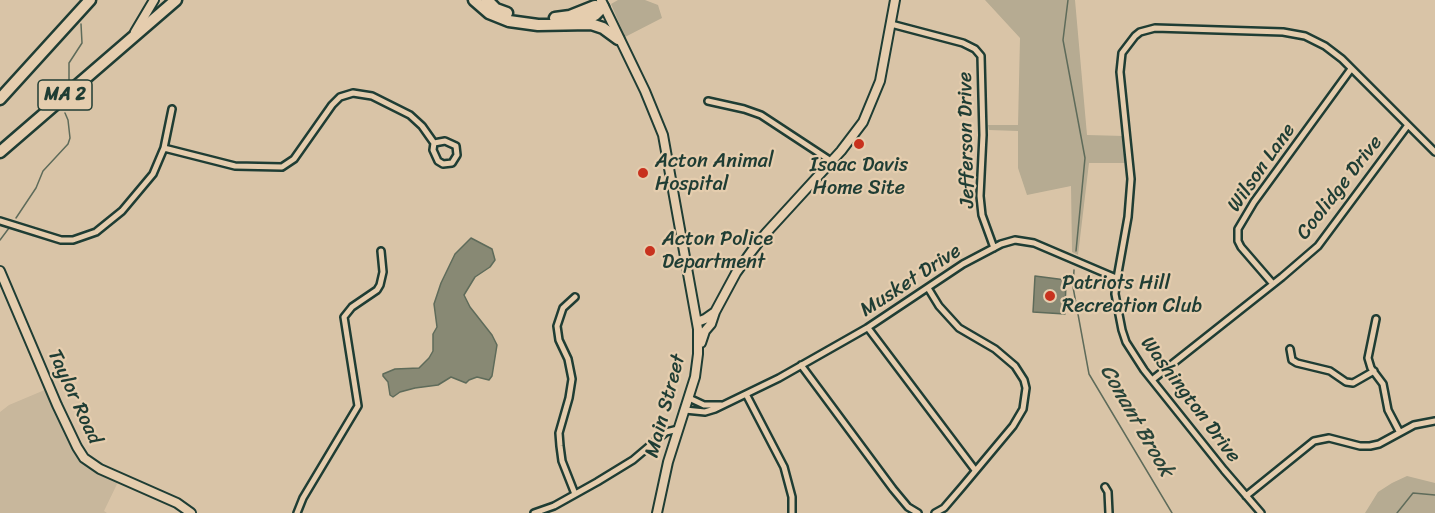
<!DOCTYPE html>
<html>
<head>
<meta charset="utf-8">
<style>
	body { margin:0 }
	canvas { display:block; background:#d9c4a7 }
</style>
</head>
<body>
<canvas width="1435" height="513"></canvas>
<script>
const c = document.querySelector('canvas').getContext('2d');
c.lineJoin = 'round';
function fillPath(path, color) { c.fillStyle = color; c.fill(path, 'evenodd'); }
const shape = rows => new Path2D(rows.map(r => 'M' + r).join(''));
function strokePath(path, color, width, dash) { c.strokeStyle = color; c.lineWidth = width; c.lineCap = dash ? 'butt' : 'round'; c.setLineDash(dash || []); c.stroke(path); }
function drawText(font, color, halo, rows, align = 'center') {
  c.font = font + ' Sriracha,sans-serif'; c.lineWidth = 4.5; c.setLineDash([]); c.textBaseline = 'middle'; c.strokeStyle = halo; c.fillStyle = color; for (const [text, x, y, turn = 0] of rows) {
    c.save(); c.translate(x, y); c.rotate((+turn || 0) * Math.PI / 180); c.textAlign = isNaN(turn) ? turn : align; if (halo) c.strokeText(text, 0, 0); c.fillText(text, 0, 0); c.restore();
  }
}
const built = shape([
	[47,389,74,451,87,465,118,482,104,511,107,513,0,513,0,412,9,405]
]);
const green = shape([
	[618,0,645,0,658,5,662,18,625,37,611,4],
	[985,0,1075,0,1087,135,1124,136,1126,163,1089,163,1078,255,1072,252,1071,186,1027,195,1018,168,1018,131,989,130,988,125,1018,125,1020,38],
	[1407,476,1435,483,1435,513,1365,513,1378,492,1392,483]
]);
const water = shape([
	[471,238,492,249,495,260,490,267,475,277,464,295,470,307,492,335,497,345,492,376,489,380,477,377,469,380,466,383,451,377,438,385,415,388,400,392,393,397,390,395,388,382,383,376,383,374,395,369,419,368,429,358,433,351,433,334,437,327,434,304,441,283,455,254,471,238],
	[1035,276,1066,280,1065,314,1033,312,1035,276]
]);
const stream = shape([
	[1068,0,1063,40,1085,158,1076,251],
	[69,81,69,63,82,43,81,24],
	[16,218,36,188,43,171,68,144,70,138,68,120,65,113],
	[0,240,9,228],
	[1074,270,1073,287,1089,374,1172,513],
	[1397,513,1413,493,1435,495]
]);
const street = shape([
	[891,24,963,43,975,49,981,56,983,135,980,196,982,215,994,248],
	[708,101,744,109,761,115,831,161],
	[164,148,235,166,282,167,294,159,332,105,340,97,353,93,372,96,410,115,422,126,434,143,433,150,438,161,443,164,452,163,457,155,456,146,445,141,434,143],
	[0,221,61,240,73,240,96,232,122,211,153,174,164,148,172,109],
	[1273,284,1241,247,1238,241,1238,229,1254,202,1351,69],
	[928,288,939,306,959,328,995,349,1015,366,1024,380,1026,388,1023,409,1013,426,962,487,944,508,935,513],
	[575,297,563,308,557,326,559,340,568,359,572,379,569,398,559,433,560,446,562,461,575,494],
	[1376,319,1368,358,1371,368,1383,384,1388,410,1399,431],
	[868,328,975,470],
	[1290,349,1292,360,1297,363,1330,371,1346,382,1353,383,1374,371],
	[801,365,893,489,908,507,918,513],
	[1152,380,1282,277,1318,246,1408,125],
	[746,394,784,467,792,497,792,513],
	[689,398,704,405,721,405],
	[685,410,705,412,715,409,779,378,867,328,963,264,1001,244,1015,240,1034,243,1116,278],
	[1105,487,1108,492,1109,513],
	[1246,496,1314,441,1329,438,1360,446,1370,446,1379,444,1414,425,1435,421],
	[297,513,303,498,358,406,344,317,352,307,377,290,380,285,383,272,381,251],
	[534,513,554,506,597,482,633,460,666,432,678,429],
	[1261,513,1224,470,1144,370,1126,342,1122,330,1115,294,1116,284,1128,217,1131,179,1120,72,1122,53,1135,36,1140,32,1155,28,1283,32,1305,36,1325,46,1342,59,1435,152]
]);
const secondary = shape([
	[601,0,645,91,663,135,698,329,698,354,695,377,668,462,657,513],
	[135,32,154,0],
	[0,271,57,405,77,447,84,458,100,469,177,503,191,513],
	[697,322,705,319,715,312],
	[701,343,705,331,711,324,715,312,736,273,751,252,766,233,841,151,863,122,880,81,895,0]
]);
const highway = shape([
	[474,0,489,13,509,21,538,25,591,24,603,28,618,39],
	[487,0,496,9,507,13],
	[555,18,570,16,595,6,603,7],
	[579,22,595,15,603,7],
	[0,99,90,0],
	[0,152,176,0]
]);
const markers = [
	[859,144,6,"#c8321e"],
	[643,173,6,"#c8321e"],
	[650,251,6,"#c8321e"],
	[1050,296,6,"#c8321e"]
];
const shields = [
	[65,95,54]
];
const shieldNames = [
	["MA 2",65,95]
];
const streetNames = [
	["Jefferson Drive",967,140,-91],
	["Wilson Lane",1262,168,-55],
	["Coolidge Drive",1340,188,-52],
	["Musket Drive",911,281,-33],
	["Taylor Road",74,397,65],
	["Washington Drive",1190,400,53],
	["Main Street",666,406,-75]
];
const poiNames = [
	["Acton Animal",655,162],
	["Hospital",655,185],
	["Isaac Davis",859,166,"center"],
	["Home Site",859,189,"center"],
	["Acton Police",662,240],
	["Department",662,263],
	["Patriots Hill",1062,284],
	["Recreation Club",1062,307]
];
const waterNames = [
	["Conant Brook",1136,421,60]
];
fillPath(built, '#c8b79c');
fillPath(green, '#b6ab92');
fillPath(water, '#888974');
strokePath(water, '#5e6b5a', 1.5);
strokePath(stream, '#5e6b5a', 1.5);
strokePath(street, '#1f3d34', 10);
strokePath(secondary, '#1f3d34', 12);
strokePath(highway, '#1f3d34', 15);
strokePath(street, '#e5cdae', 5);
strokePath(secondary, '#e5cdae', 8);
strokePath(highway, '#e5cdae', 10);
for (const [x, y, r, color] of markers) { const dot = new Path2D(); dot.arc(x, y, r, 0, 2 * Math.PI); c.fillStyle = color; c.fill(dot); strokePath(dot, '#e5cdae', 2); }
for (const [x, y, w] of shields) { const box = new Path2D(); box.roundRect(x - w / 2, y - 15, w, 30, 4.5); c.fillStyle = '#e5cdae'; c.fill(box); strokePath(box, '#1f3d34', 1.5); }
drawText('bold 18px', '#1f3d34', null, shieldNames);
drawText('20px', '#1f3d34', '#e5cdae', streetNames);
drawText('20px', '#1f3d34', '#e5cdae', poiNames, 'left');
drawText('italic 21px', '#2a453a', '#e5cdae', waterNames);
</script>
</body>
</html>
